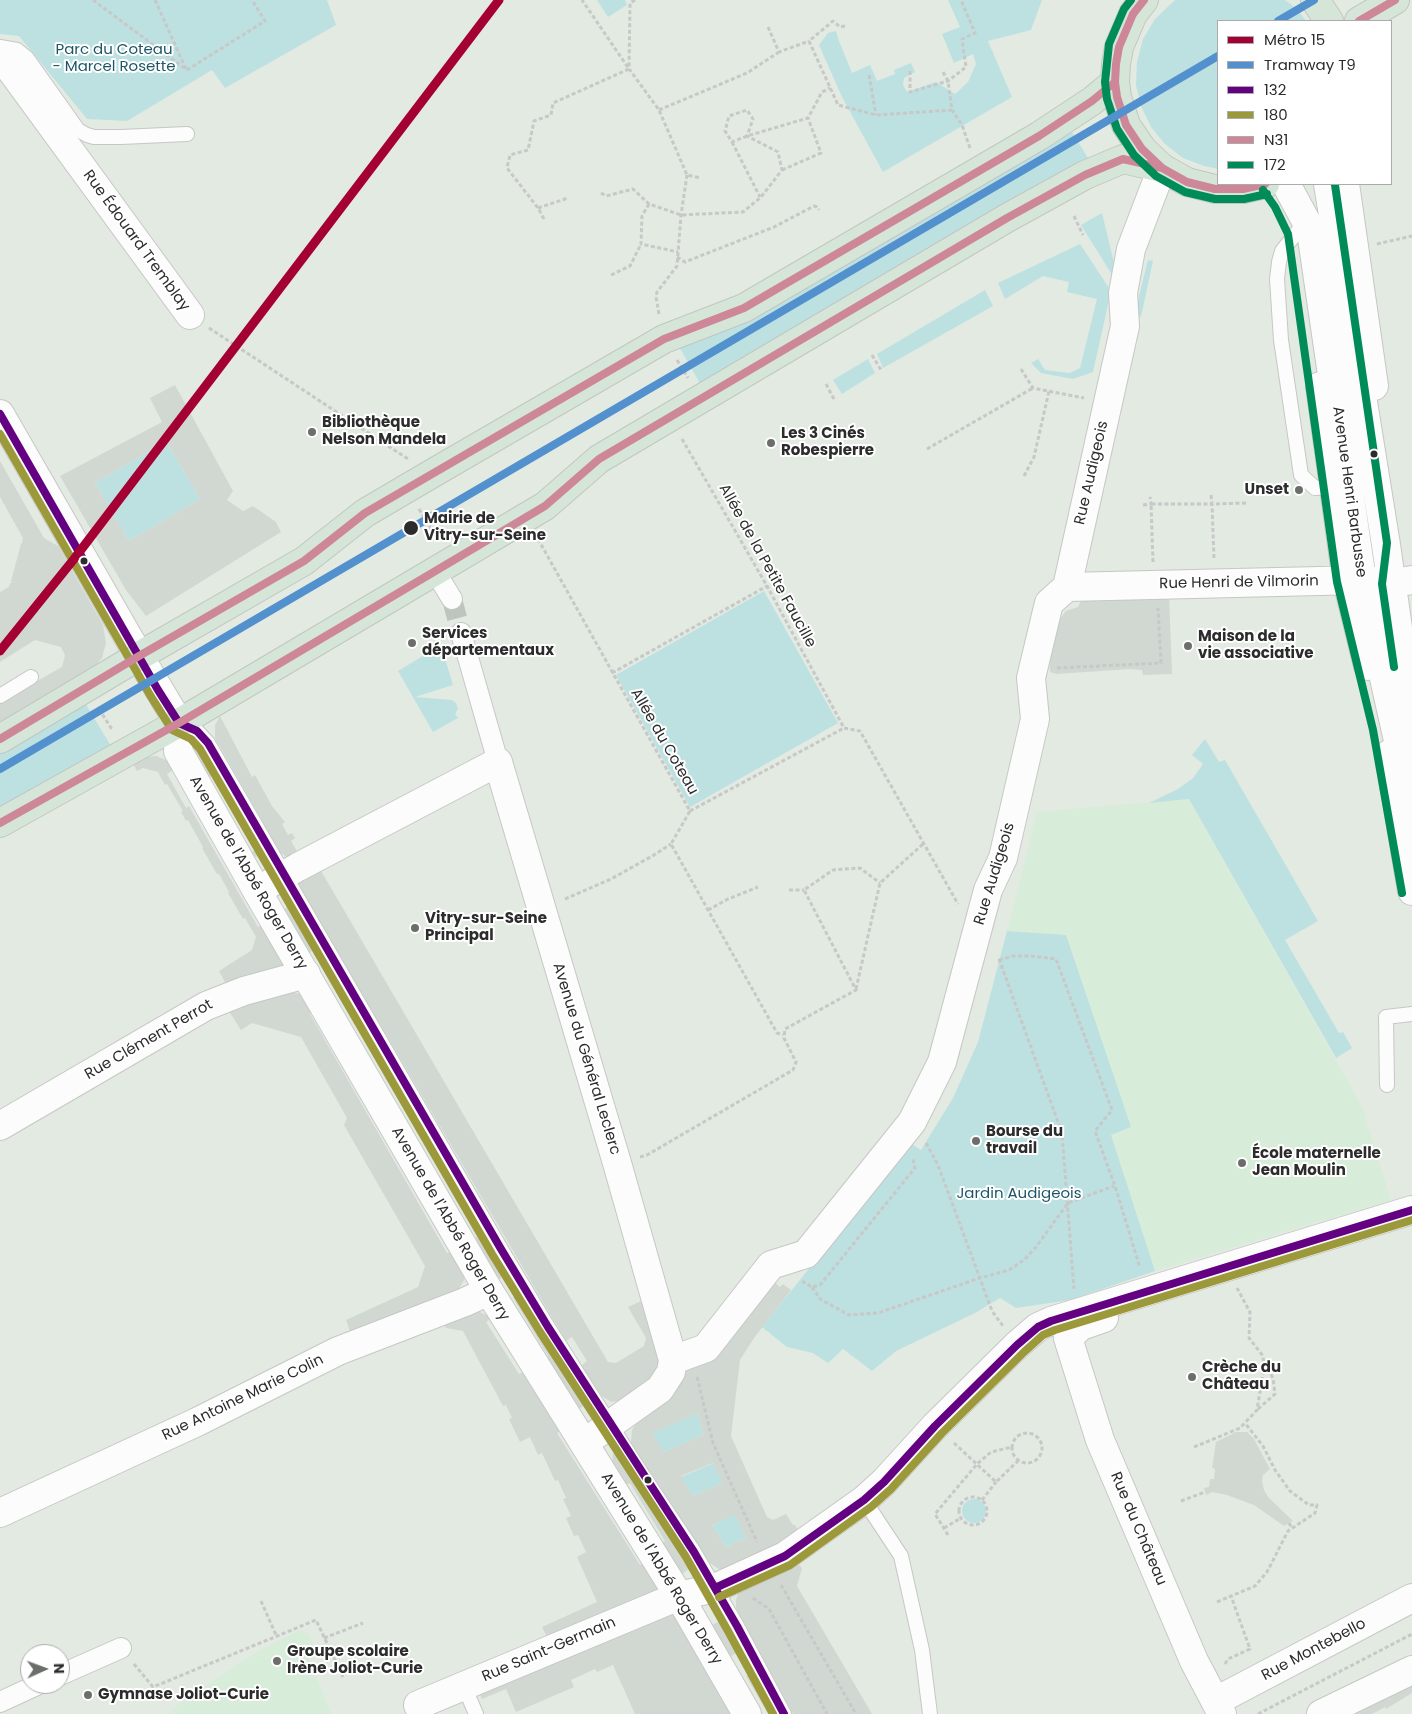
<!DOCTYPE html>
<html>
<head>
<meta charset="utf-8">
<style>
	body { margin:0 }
	#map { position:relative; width:1412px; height:1714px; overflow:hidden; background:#e2eae2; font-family:Poppins,sans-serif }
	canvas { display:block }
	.legend { position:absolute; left:1217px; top:20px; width:175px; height:165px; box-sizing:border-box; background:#fff; border:1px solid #ababab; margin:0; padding:6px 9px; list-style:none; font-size:15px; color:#2c2c2c }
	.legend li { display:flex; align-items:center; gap:10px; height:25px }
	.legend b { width:25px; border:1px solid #ababab }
	.north { position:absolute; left:20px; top:1644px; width:50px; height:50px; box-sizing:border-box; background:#fff; border:1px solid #ababab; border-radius:50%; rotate:88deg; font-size:14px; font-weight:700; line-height:20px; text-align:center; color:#2c2c2c }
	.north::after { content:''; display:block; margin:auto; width:18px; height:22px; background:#6c6e6c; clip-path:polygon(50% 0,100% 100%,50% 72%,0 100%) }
</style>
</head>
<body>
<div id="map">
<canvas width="1412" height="1714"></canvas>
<ul class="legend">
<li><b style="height:6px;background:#a50034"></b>Métro 15</li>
<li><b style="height:6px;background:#5291ce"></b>Tramway T9</li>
<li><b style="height:6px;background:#640082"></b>132</li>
<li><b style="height:6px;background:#9b993a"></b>180</li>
<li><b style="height:6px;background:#cd8798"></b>N31</li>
<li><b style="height:6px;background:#008c59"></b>172</li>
</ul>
<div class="north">N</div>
</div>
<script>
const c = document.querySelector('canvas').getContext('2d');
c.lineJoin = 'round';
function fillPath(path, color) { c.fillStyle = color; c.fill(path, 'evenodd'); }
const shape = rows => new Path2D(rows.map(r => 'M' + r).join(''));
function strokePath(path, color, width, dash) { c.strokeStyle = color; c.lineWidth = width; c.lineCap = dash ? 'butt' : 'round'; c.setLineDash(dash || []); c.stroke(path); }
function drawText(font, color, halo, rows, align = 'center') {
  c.font = font + ' Poppins,sans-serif'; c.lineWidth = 4; c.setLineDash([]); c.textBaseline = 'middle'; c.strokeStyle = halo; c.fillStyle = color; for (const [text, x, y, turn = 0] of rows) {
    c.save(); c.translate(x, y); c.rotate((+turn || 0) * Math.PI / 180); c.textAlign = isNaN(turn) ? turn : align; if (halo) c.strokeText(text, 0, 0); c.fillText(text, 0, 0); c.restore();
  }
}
const education = shape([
	[1189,799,1362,1107,1391,1200,1155,1271,1111,1135,1130,1127,1007,931,1037,812],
	[300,1630,309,1634,313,1645,305,1649,331,1714,169,1714,177,1705,262,1649]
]);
const green = shape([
	[0,0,327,0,336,25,225,88,212,70,127,121,87,119,19,36,0,34],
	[597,0,625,0,627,5,608,17],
	[948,0,1042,0,1031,30,988,41,1012,97,883,172,842,97,819,45,828,33,836,31,839,41,852,73,870,65,877,81,895,74,894,70,911,63,915,72,904,78,903,85,907,92,936,82,955,94,968,82,976,64,973,54,954,63,942,34,960,27],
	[1175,0,1285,0,1297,9,1306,21,1218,21,1218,169,1204,166,1183,158,1165,144,1151,127,1141,106,1136,85,1137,62,1143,39,1155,19],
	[1069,127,1091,163,702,387,677,343],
	[1102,213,1115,267,1114,278,1081,225],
	[1080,244,1111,291,1093,372,1073,379,1041,373,1031,363,1038,359,1045,370,1070,373,1080,368,1097,299,1067,292,1069,282,1043,276,1005,299,998,283],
	[1148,260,1153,261,1141,317,1138,316,1137,304],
	[985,290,993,306,883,368,877,354],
	[868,359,875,373,842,394,833,380],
	[166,441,200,499,129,541,95,483],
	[764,591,838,723,690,807,616,675],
	[441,645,453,685,415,697,452,700,456,703,458,709,455,714,458,718,433,732,398,671],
	[85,703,111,746,0,810,0,753],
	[1205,739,1219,762,1225,760,1318,921,1285,940,1339,1033,1343,1032,1352,1048,1336,1058,1189,799,1149,803,1178,789,1193,778,1203,764,1192,755],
	[1007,931,1066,935,1131,1127,1111,1135,1155,1271,1070,1300,1016,1308,1000,1298,975,1313,896,1351,872,1371,843,1349,828,1363,813,1353,787,1347,762,1327,910,1143,921,1150,953,1098,978,1042],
	[698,1413,703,1435,664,1452,651,1433],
	[714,1463,722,1483,693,1496,681,1477],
	'962 1511a12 12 0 1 1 24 0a12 12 0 1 1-24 0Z',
	[736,1514,746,1538,726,1547,712,1525]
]);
const plaza = shape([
	[175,385,233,491,227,500,243,511,253,506,276,522,281,532,146,616,126,590,60,476,162,422,150,398],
	[166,441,200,499,129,541,95,483],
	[0,461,44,538,58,546,103,625,106,643,102,658,93,668,0,724,0,702,62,667,65,655,61,647,35,640,0,662,0,592,9,587,10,583,12,583,11,581,21,544,23,542,22,542,23,538,0,497],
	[1169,595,1172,674,1143,675,1142,670,1129,669,1057,674,1050,672,1049,659,1059,620,1066,611,1078,607,1082,599],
	[220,716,252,777,255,775,272,806,285,822,282,824,288,835,292,833,295,838,291,841,297,851,301,849,303,851,291,861,280,852,215,738,215,725],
	[194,735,263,853,252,859,249,854,255,850,212,776,205,779,183,741],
	[156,756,166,760,174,769,167,774,186,808,189,806,258,927,264,924,284,962,283,967,231,986,225,982,219,971,252,950,256,937,245,918,243,919,228,893,229,892,219,874,217,874,202,848,203,847,188,820,186,821,181,812,183,811,167,784,165,785,158,772,143,768,137,771,133,763,146,757],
	[317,864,608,1362,616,1363,644,1346,646,1338,628,1307,646,1299,656,1332,659,1365,649,1382,629,1396,619,1401,611,1402,602,1396,581,1366,587,1361,572,1337,566,1341,302,891,298,881],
	[280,885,542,1335,587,1404,576,1411,542,1360,548,1356,513,1298,516,1296,504,1276,495,1282,471,1240,477,1237,312,951,306,954,282,911,287,907,279,892],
	[286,991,301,994,315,1010,310,1014,447,1253,453,1251,464,1273,464,1280,458,1291,352,1337,346,1320,418,1287,425,1266,344,1125,347,1118,301,1037,252,1023,241,1030,227,1008],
	[772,1280,780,1287,783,1284,791,1290,754,1338,740,1360,731,1436,767,1517,773,1520,786,1514,793,1525,795,1525,799,1531,788,1547,725,1571,720,1570,710,1563,700,1548,631,1443,632,1430,636,1424,665,1401,683,1376,688,1364],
	[698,1413,703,1435,664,1452,652,1433],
	[713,1463,722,1483,693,1496,681,1476],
	[735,1515,746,1538,726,1547,712,1525],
	[478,1311,492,1318,486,1322,519,1374,525,1371,563,1429,557,1433,640,1565,646,1561,659,1589,657,1596,550,1643,542,1627,597,1602,577,1557,586,1552,578,1535,574,1536,566,1518,571,1516,563,1499,566,1498,558,1480,555,1481,542,1453,538,1455,530,1437,520,1442,509,1419,512,1418,506,1405,503,1406,463,1331,446,1328,439,1317],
	[1236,1432,1247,1432,1254,1439,1270,1469,1263,1475,1262,1481,1264,1490,1268,1497,1293,1521,1284,1526,1254,1505,1227,1495,1212,1492,1206,1495,1204,1488,1209,1487,1210,1479,1214,1479,1215,1469,1212,1468,1216,1442],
	[617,1452,693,1566,679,1576,660,1544,665,1541,630,1483,624,1486,612,1467,613,1453],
	[794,1559,802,1568,797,1586,872,1714,793,1714,736,1608,736,1600,740,1589],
	[668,1612,679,1618,735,1714,635,1714,613,1665,597,1672,595,1669,571,1680,574,1687,516,1712,506,1689,482,1699,477,1688],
	[723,1619,775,1714,768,1714,746,1676,749,1674,737,1653,727,1658,709,1627],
	[1412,1682,1412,1693,1386,1709,1385,1707,1372,1714,1352,1714]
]);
const pedestrianTunnel = shape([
	[452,599,461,633]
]);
const path = shape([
	[93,0,187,70],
	[155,0,186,69],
	[635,0,630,3,629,69,659,110,687,175,701,178],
	[845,26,840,27,833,21,809,41,838,105,876,115,952,110],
	[768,27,779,52,809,41],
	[187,70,265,21,252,0],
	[910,71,910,92,948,81,966,67,962,39,975,33,961,0],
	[943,72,948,81,952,110,962,125,970,148],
	[869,75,876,115],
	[659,110,747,73,779,52],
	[732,142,760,197],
	[782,170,821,153,808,118],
	[601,193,606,196,633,189,649,204,681,215,743,212,761,197,782,170,778,152,747,136,753,119,747,110,729,116,725,131,732,142,747,136,808,118,822,92,830,88],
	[649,204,642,216,641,244,678,252],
	[538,208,568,198],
	[1074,216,1083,235],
	[544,219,538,208,507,168,510,155,528,150,534,121,551,115,553,103,629,69,582,0],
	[1377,244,1412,236],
	[677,257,685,262,774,227,814,206,817,207,819,210],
	[611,275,630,266,641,244],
	[659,314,656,297,657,292,677,266,681,215,687,175],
	[209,328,408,459],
	[872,355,881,370],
	[677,360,688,378],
	[1021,369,1033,388,1084,398],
	[826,384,834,399],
	[682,439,767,586,844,728,860,731,958,904],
	[927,449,1033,388],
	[1024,476,1034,457,1049,391],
	[1211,495,1212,504,1248,503],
	[1143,505,1151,504,1150,497],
	[419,509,439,542],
	[538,539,690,811,671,844,777,1033,783,1035],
	[1153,562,1151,504,1212,504,1214,559],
	[1057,668,1161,663,1158,608],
	[612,673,767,586],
	[99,709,113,731],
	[690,811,844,728],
	[789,890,804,890],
	[565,899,611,879,654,855,671,844],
	[708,910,728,899,758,887],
	[999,959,1062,1133,1074,1289],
	[999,960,1013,956,1031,956,1056,959,1112,1110,1095,1131,1115,1186,1140,1268],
	[856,989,880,883,923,844],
	[926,1143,938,1165,992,1311,1003,1326],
	[640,1157,647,1155,793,1070,796,1062,784,1038,785,1029,856,990,804,890,833,870,860,868,880,883],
	[802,1281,812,1287,820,1285,915,1168,913,1159],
	[812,1287,820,1299,849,1315,878,1313,980,1278,1009,1270,1024,1260,1036,1247,1068,1203,1114,1186],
	[697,1377,713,1443,757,1542],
	[1258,1409,1275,1394,1273,1378,1264,1363],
	'1012 1448a15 15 0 1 1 30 0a15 15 0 1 1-30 0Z',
	[954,1443,996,1482,1018,1461],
	[1194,1447,1240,1428,1257,1410,1264,1367,1263,1356,1249,1338,1250,1312,1237,1288],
	'959 1511a14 14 0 1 1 28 0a14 14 0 1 1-28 0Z',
	[982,1500,996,1482],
	[1181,1501,1205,1492],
	[1289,1523,1292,1528],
	[944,1528,961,1518],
	[948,1535,935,1514,977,1464,991,1452,1012,1447],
	[781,1585,856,1714],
	[753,1598,769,1609,827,1714],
	[261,1601,276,1635],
	[1217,1602,1255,1586,1267,1572,1288,1531,1315,1513,1317,1505,1309,1505,1290,1491,1275,1470,1263,1446,1245,1423],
	[324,1638,363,1623],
	[134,1664,153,1687,316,1620,343,1677],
	[1225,1664,1228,1659,1250,1649,1231,1596],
	[1258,1714,1412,1634]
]);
const service = shape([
	[0,47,17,50,27,58,78,130,87,135,94,137,121,137,187,134],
	[1306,221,1282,251,1279,262,1277,279,1281,340,1301,475,1315,488,1338,487],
	[0,696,31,677],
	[179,723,197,731,208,743,501,1249,548,1327,640,1471,694,1552,737,1626,784,1714],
	[1387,1085,1386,1017,1412,1014],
	[864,1500,901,1556,922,1650,930,1714],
	[464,1686,476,1714]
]);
const pedestrian = shape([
	[441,581,452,599],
	[461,633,498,762],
	[60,1675,121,1648],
	[0,1702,39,1684]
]);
const minor = shape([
	[0,55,190,315],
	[1345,184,1374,386],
	[1320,386,1347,581,1368,666],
	[0,414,139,656],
	[1067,587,1362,580,1392,583,1412,580],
	[1389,754,1412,891],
	[257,891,298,867,498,762,617,1163,673,1360,671,1372,660,1389,584,1443],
	[0,1126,206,1006,244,991,306,974],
	[1104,1318,1081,1326,1068,1338,1100,1440,1194,1661,1222,1714],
	[673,1360,706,1348,771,1265,806,1254,912,1122,942,1062,988,890,1003,858,1035,719,1031,678,1049,603,1067,587,1125,326,1123,293,1131,249,1162,168],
	[0,1513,197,1422,338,1351,465,1302,489,1291],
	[1216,1701,1412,1598],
	[418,1705,679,1596,715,1588,785,1556,864,1500,884,1482,935,1426,1017,1345,1038,1327,1051,1321,1412,1210],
	[1321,1714,1412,1670]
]);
const secondary = shape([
	[1286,184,1306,221,1312,238,1362,580,1412,803],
	[1328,184,1386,545,1412,725],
	[139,656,179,723,178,751,257,891,489,1291,679,1596,747,1714]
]);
const primary = shape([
	[1144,0,1133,14,1119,47,1116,64,1115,82,1117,97,1126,125,1142,149,1162,168,1187,182,1215,189,1243,189,1265,184],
	[1315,0,1329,21],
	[1359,21,1395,0],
	[0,739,139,656,304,561,365,513,433,473,664,339,744,308,1039,136,1092,101,1115,82],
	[0,823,179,723,545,506,599,459,1007,218,1085,175,1123,159,1162,168]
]);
const bus1 = shape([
	[0,414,158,690,179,723,197,731,208,743,501,1249,548,1327,694,1552,737,1626,784,1714],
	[715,1588,785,1556,864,1500,884,1482,935,1426,1017,1345,1038,1327,1051,1321,1412,1210]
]);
const bus2 = shape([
	[0,434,150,695,172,730,191,739,200,749,492,1254,540,1332,686,1557,728,1631,773,1714],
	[719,1597,790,1565,871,1507,891,1489,942,1433,1024,1352,1043,1335,1055,1330,1412,1220]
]);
const bus3 = shape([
	[1144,0,1133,14,1119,47,1116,64,1115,82,1117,97,1126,125,1142,149,1162,168,1187,182,1215,189,1243,189,1265,184],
	[1359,21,1395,0],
	[0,739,139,656,304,561,365,513,664,339,744,308,1039,136,1092,101,1115,82],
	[0,823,179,723,545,506,599,459,1007,218,1085,175,1123,159,1162,168]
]);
const bus4 = shape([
	[1131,0,1124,9,1109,44,1105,82,1107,99,1117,129,1134,155,1156,176,1185,192,1215,199,1244,199,1267,194],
	[1335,185,1387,543,1382,584,1394,667],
	[1263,190,1275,207,1288,234,1337,582,1373,730,1402,893]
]);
const tram1 = shape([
	[1278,21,1314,0],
	[0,769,1218,56]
]);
const metro1 = shape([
	[0,651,74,559,499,0]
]);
const markers = [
	[312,432,5,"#6c6e6c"],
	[771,443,5,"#6c6e6c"],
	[1374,454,4.5,"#2c2c2c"],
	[1299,490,5,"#6c6e6c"],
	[411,528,8,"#2c2c2c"],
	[84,561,4.5,"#2c2c2c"],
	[412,643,5,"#6c6e6c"],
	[1188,646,5,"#6c6e6c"],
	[415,928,5,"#6c6e6c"],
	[976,1141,5,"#6c6e6c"],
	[1242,1163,5,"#6c6e6c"],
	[1192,1377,5,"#6c6e6c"],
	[648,1480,4.5,"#2c2c2c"],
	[277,1661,5,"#6c6e6c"],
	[88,1695,5,"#6c6e6c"]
];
const parkNames = [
	["Parc du Coteau",114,50],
	["- Marcel Rosette",114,67],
	["Jardin Audigeois",1019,1194]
];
const streetNames = [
	["Rue Édouard Tremblay",136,241,54],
	["Rue Audigeois",1092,473,-77],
	["Avenue Henri Barbusse",1349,492,82],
	["Allée de la Petite Faucille",767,566,61],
	["Rue Henri de Vilmorin",1239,583,-1],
	["Allée du Coteau",664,742,60],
	["Avenue de l'Abbé Roger Derry",248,873,60],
	["Rue Audigeois",995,874,-73],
	["Rue Clément Perrot",149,1040,-30],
	["Avenue du Général Leclerc",586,1059,73],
	["Avenue de l'Abbé Roger Derry",450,1224,60],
	["Rue Antoine Marie Colin",243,1398,-26],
	["Rue du Château",1138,1529,67],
	["Avenue de l'Abbé Roger Derry",661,1569,59],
	["Rue Saint-Germain",549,1650,-23],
	["Rue Montebello",1314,1650,-28]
];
const poiNames = [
	["Bibliothèque",322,423],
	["Nelson Mandela",322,440],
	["Les 3 Cinés",781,434],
	["Robespierre",781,451],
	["Unset",1289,490,"right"],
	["Services",422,634],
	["départementaux",422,651],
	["Maison de la",1198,637],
	["vie associative",1198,654],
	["Vitry-sur-Seine",425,919],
	["Principal",425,936],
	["Bourse du",986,1132],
	["travail",986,1149],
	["École maternelle",1252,1154],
	["Jean Moulin",1252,1171],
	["Crèche du",1202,1368],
	["Château",1202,1385],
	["Groupe scolaire",287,1652],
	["Irène Joliot-Curie",287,1669],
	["Gymnase Joliot-Curie",98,1695]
];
const stopNames = [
	["Mairie de",424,519],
	["Vitry-sur-Seine",424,536]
];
fillPath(education, '#d8ecda');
fillPath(green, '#bde1e1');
fillPath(plaza, '#d1d8d1');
strokePath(pedestrianTunnel, '#bec4be', 20, [20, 10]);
strokePath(service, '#c7c7c6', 16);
strokePath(pedestrian, '#c7c7c6', 22);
strokePath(minor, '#c7c7c6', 30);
strokePath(secondary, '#c7c7c6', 30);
strokePath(primary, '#c2c6c2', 30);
strokePath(path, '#c7c8c7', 3, [4, 2.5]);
strokePath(service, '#fbfcfb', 14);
strokePath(pedestrian, '#fbfcfb', 20);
strokePath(minor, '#fbfcfb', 28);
strokePath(secondary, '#fbfcfb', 28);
strokePath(primary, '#d5e6d9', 28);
strokePath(bus1, '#640082', 8);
strokePath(bus2, '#9b993a', 8);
strokePath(bus3, '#cd8798', 8);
strokePath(bus4, '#008c59', 8);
strokePath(tram1, '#5291ce', 8);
strokePath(metro1, '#a50034', 9);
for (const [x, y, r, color] of markers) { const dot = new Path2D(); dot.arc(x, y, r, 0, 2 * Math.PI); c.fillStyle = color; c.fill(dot); strokePath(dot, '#fff', 2); }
drawText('15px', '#1d5667', '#fff', parkNames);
drawText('15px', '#2c2c2c', '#fff', streetNames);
drawText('bold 15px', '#2c2c2c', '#fff', poiNames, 'left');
drawText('bold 15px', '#2c2c2c', '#fff', stopNames, 'left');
</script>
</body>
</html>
